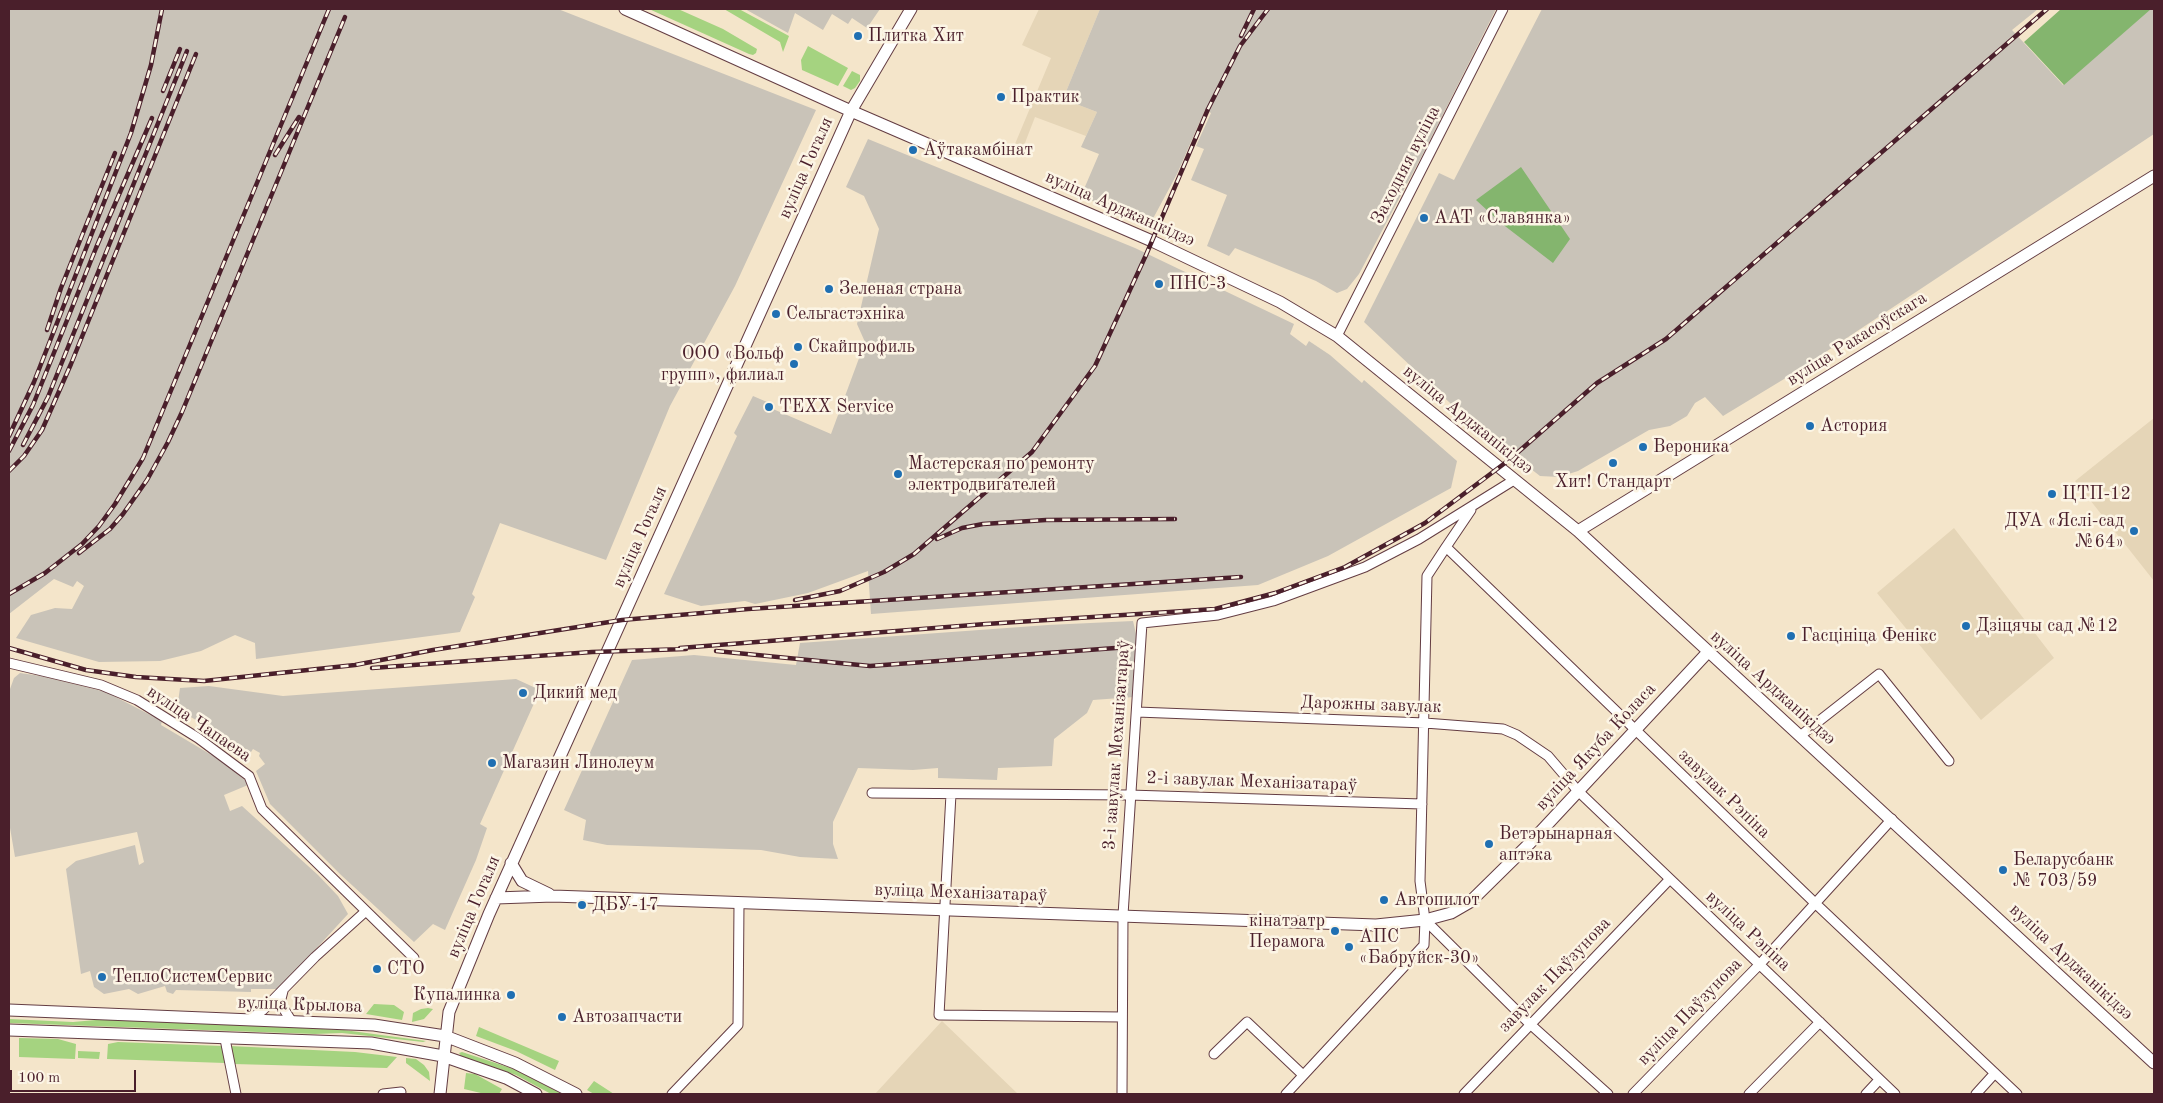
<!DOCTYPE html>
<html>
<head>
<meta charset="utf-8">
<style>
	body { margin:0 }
	#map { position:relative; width:2163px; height:1103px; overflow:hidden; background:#f4e5ca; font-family:"Old Standard TT",serif }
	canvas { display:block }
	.frame { position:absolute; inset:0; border:10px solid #4a1f2b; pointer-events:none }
	.scale { position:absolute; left:10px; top:1070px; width:126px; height:22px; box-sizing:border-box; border:2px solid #4a1f2b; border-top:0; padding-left:6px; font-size:15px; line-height:18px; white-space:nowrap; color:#4a1f2b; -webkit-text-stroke:4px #fcf5e5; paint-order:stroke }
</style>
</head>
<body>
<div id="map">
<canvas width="2163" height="1103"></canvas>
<div class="frame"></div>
<div class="scale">100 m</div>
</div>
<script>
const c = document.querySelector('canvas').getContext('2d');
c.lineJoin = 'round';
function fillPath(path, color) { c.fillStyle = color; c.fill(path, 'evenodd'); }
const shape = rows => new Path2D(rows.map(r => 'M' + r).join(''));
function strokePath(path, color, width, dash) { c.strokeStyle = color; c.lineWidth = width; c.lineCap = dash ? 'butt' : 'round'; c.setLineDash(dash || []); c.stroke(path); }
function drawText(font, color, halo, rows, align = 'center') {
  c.font = font + ' "Old Standard TT",serif'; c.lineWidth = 5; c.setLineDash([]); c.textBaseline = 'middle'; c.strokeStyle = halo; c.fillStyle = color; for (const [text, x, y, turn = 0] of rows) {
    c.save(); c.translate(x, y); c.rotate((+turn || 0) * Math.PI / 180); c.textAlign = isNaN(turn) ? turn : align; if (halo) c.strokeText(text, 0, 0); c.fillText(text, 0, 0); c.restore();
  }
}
const built = shape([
	[1039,9,1100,9,1063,99,1097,112,1086,136,1035,117,1023,148,1015,144,1051,58,1022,45],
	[2154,418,2154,581,2075,481],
	[1954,528,2054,658,1981,720,1877,593],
	[942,1021,1018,1094,875,1094]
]);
const industrial = shape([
	[9,9,558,9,816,110,735,286,670,406,606,560,500,523,472,594,475,597,460,632,256,659,255,643,235,635,201,651,160,661,99,662,16,638,31,615,55,608,72,609,84,586,77,581,73,587,54,579,9,614],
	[745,9,880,9,867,28,852,18,848,24,832,14,823,30,795,13,788,33],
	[1100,9,1496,9,1424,152,1359,274,1347,289,1337,293,1316,281,1235,248,1229,256,1207,246,1227,195,1191,180,1204,149,1196,146,1211,113,1205,110,1177,174,1149,226,1081,196,1099,154,1081,147,1097,112,1063,99],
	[1542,9,2038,9,2012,30,2063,85,2150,9,2154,9,2154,134,1794,373,1723,416,1705,397,1695,403,1687,416,1670,426,1649,430,1578,471,1559,477,1540,476,1466,418,1364,322,1439,173,1454,180],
	[868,139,1135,248,1294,324,1290,334,1306,346,1309,341,1330,355,1362,383,1364,380,1457,461,1451,488,1328,556,1258,585,871,614,868,571,808,593,755,604,745,601,701,606,664,594,737,436,734,433,753,396,774,405,773,409,831,434,865,342,857,324,879,229,864,196,846,187],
	[1133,621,1137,638,1134,697,1093,700,1087,713,1054,739,1052,766,998,768,997,780,938,778,938,768,913,770,858,768,833,822,833,844,838,859,800,857,761,850,607,845,583,840,586,820,564,810,632,660,694,655,796,665,800,643,1048,625],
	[20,673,41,676,106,692,162,721,161,725,220,760,245,780,248,785,224,795,230,811,242,806,318,875,338,896,348,914,279,989,251,989,251,992,176,990,173,994,167,992,165,986,138,994,129,989,104,994,94,987,90,971,81,974,66,869,76,861,135,845,139,865,144,862,137,832,15,857,9,822,9,715,10,689,14,678],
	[516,679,540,690,480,824,487,828,476,860,445,930,433,924,414,942,341,875,270,804,256,771,265,764,259,756,260,753,253,749,251,752,177,709,180,688,209,686,283,696]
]);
const green = shape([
	[649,9,678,9,723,29,757,49,756,53,753,55,749,54],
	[724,9,739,9,789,36,783,52,780,42],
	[808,46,848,68,838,86,802,70,801,60],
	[852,71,860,75,860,81,855,88,851,90,843,86],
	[374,1004,394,1005,404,1012,402,1020,366,1014],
	[428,1008,433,1009,424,1019,412,1022,413,1013,421,1009],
	[9,1019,73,1022,107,1019,344,1030,426,1041,423,1042,342,1033,315,1034,9,1023],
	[479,1027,559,1061,555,1070,516,1051,476,1036],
	[19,1038,58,1039,76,1044,75,1059,19,1057],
	[118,1042,222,1046,225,1063,107,1059,108,1044],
	[230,1046,355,1052,397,1057,387,1068,233,1064],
	[78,1051,100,1052,99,1059,78,1058],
	[462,1052,517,1070,562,1094,551,1094,516,1075,461,1056,459,1053],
	[406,1058,416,1059,424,1065,429,1072,430,1081,406,1063],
	[466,1073,475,1074,502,1089,499,1094,485,1094,464,1089],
	[594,1081,614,1094,594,1094,587,1090]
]);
const forest = shape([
	[2061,9,2151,9,2064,85,2024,42],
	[1521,167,1570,239,1553,263,1501,223,1476,200]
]);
const minor = shape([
	[1337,336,1503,9],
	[1471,510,1446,547,1816,904,2017,1094],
	[9,663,101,685,137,700,198,738,249,776,262,809,414,958],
	[1137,712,1425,723,1503,729,1517,735,1548,756,1578,791,1895,1094],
	[1800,736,1879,674,1949,761],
	[872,793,1129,795,1422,804],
	[951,794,939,1015,1122,1017],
	[1425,920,1530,1024,1608,1094],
	[283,991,280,1003,292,1022],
	[249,1020,263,1010,315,957,366,911],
	[225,1039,236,1094],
	[1214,1054,1247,1022,1303,1075],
	[383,1094,401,1092],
	[672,1094,738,1025,739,904],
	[1122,1094,1123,915,1142,623,1218,615,1273,601,1365,567,1419,539,1514,480],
	[1286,1094,1424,945,1425,920,1420,881,1427,576,1446,547],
	[1464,1094,1670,879],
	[1633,1094,1760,964,1892,819],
	[1749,1094,1820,1022],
	[1866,1094,1879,1080],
	[1976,1094,1995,1073]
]);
const major = shape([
	[625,9,851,111,1152,241,1280,302,1337,336,1578,531,2154,1063],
	[1578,531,2154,176],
	[511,863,522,881,549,894],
	[496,898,553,896,1376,925,1425,920,1451,913,1470,902,1530,843,1708,652],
	[9,1010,374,1025,445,1036,515,1063,576,1094],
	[9,1030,371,1043,443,1056,506,1078,536,1094],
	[440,1094,449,1012,489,914,851,111,911,9]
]);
const rail = shape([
	[1241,36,1254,9],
	[163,91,180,49],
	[275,155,299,117],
	[47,330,61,288,115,153],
	[9,436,34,382,131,133,151,65,162,9],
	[23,445,48,397,187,51],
	[9,451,33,405,96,248,152,118],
	[9,471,24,456,42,430,71,364,196,54],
	[937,539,962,528,983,524,1046,520,1175,519],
	[79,553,110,529,123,514,147,480,168,442,182,412,345,17],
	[9,594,45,573,82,544,99,526,115,504,143,458,329,9],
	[795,600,840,591,884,572,914,554,1032,452,1095,366,1146,255,1208,109,1240,46,1268,9],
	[9,648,86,670,136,677,204,681,355,665,433,650,622,620,748,609,1241,577],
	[680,648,986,624,1215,609,1275,593,1345,567,1425,523,1509,460,1597,383,1666,339,2047,9],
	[716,651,870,666,1129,647],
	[372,668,592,652,686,649]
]);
const markers = [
	[858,36,5,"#1f6fb2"],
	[1001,97,5,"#1f6fb2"],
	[913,150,5,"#1f6fb2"],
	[1424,218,5,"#1f6fb2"],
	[1159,284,5,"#1f6fb2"],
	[829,289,5,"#1f6fb2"],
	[776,314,5,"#1f6fb2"],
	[798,347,5,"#1f6fb2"],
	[794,364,5,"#1f6fb2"],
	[769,407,5,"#1f6fb2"],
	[1810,426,5,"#1f6fb2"],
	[1643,447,5,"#1f6fb2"],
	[1613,463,5,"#1f6fb2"],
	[898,474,5,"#1f6fb2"],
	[2052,494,5,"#1f6fb2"],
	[2134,531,5,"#1f6fb2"],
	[1966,626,5,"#1f6fb2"],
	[1791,636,5,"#1f6fb2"],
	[523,693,5,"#1f6fb2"],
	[492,763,5,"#1f6fb2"],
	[1489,844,5,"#1f6fb2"],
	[2003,870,5,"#1f6fb2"],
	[1384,900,5,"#1f6fb2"],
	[582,905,5,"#1f6fb2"],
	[1335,931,5,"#1f6fb2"],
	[1349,947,5,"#1f6fb2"],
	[377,969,5,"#1f6fb2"],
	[102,977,5,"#1f6fb2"],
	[511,995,5,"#1f6fb2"],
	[562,1017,5,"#1f6fb2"]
];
const poiNames = [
	["Плитка Хит",868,36],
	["Практик",1011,97],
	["Аўтакамбінат",923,150],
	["ААТ «Славянка»",1434,218],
	["ПНС-3",1169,284],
	["Зеленая страна",839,289],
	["Сельгастэхніка",786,314],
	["Скайпрофиль",808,347],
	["ООО «Вольф",784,354,"right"],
	["групп», филиал",784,375,"right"],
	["TEXX Service",779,407],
	["Астория",1820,426],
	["Вероника",1653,447],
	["Мастерская по ремонту",908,464],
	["электродвигателей",908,485],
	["Хит! Стандарт",1613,482,"center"],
	["ЦТП-12",2062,494],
	["ДУА «Яслі-сад",2124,521,"right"],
	["№64»",2124,542,"right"],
	["Дзіцячы сад №12",1976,626],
	["Гасцініца Фенікс",1801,636],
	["Дикий мед",533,693],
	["Магазин Линолеум",502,763],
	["Ветэрынарная",1499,834],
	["аптэка",1499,855],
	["Беларусбанк",2013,860],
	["№ 703/59",2013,881],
	["Автопилот",1394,900],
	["ДБУ-17",592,905],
	["кінатэатр",1325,921,"right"],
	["Перамога",1325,942,"right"],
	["АПС",1359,937],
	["«Бабруйск-30»",1359,958],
	["СТО",387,969],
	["ТеплоСистемСервис",112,977],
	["Купалинка",501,995,"right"],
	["Автозапчасти",572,1017]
];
const streetNames = [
	["Заходняя вуліца",1406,165,-63],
	["вуліца Гогаля",806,168,-66],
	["вуліца Арджанікідзэ",1120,209,24],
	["вуліца Ракасоўскага",1857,339,-32],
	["вуліца Арджанікідзэ",1468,420,39],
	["вуліца Гогаля",640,537,-66],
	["вуліца Арджанікідзэ",1773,688,42],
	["Дарожны завулак",1371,705,2],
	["вуліца Чапаева",199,724,34],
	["3-і завулак Механізатараў",1117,745,-86],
	["вуліца Якуба Коласа",1596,747,-47],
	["2-і завулак Механізатараў",1252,782,2],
	["завулак Рэпіна",1724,794,44],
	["вуліца Механізатараў",961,893,2],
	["вуліца Гогаля",474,907,-67],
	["вуліца Рэпіна",1748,931,43],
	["вуліца Арджанікідзэ",2071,962,43],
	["завулак Паўзунова",1555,975,-46],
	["вуліца Крылова",300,1005,2],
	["вуліца Паўзунова",1690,1012,-46]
];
fillPath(built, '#e5d5b7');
fillPath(industrial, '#c9c3b8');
fillPath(green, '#a5d380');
fillPath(forest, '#84b56e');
strokePath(minor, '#643d43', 11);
strokePath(major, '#643d43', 13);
strokePath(minor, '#fff', 9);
strokePath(major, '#fff', 11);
strokePath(rail, '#4a1f2b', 4.5);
strokePath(rail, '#fcf5e5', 2.5, [8]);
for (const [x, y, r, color] of markers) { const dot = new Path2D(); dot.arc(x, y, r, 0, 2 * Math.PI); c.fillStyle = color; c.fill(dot); strokePath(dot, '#fcf5e5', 2); }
drawText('18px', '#4a1f2b', '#fcf5e5', poiNames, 'left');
drawText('18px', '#4a1f2b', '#fcf5e5', streetNames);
</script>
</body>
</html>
